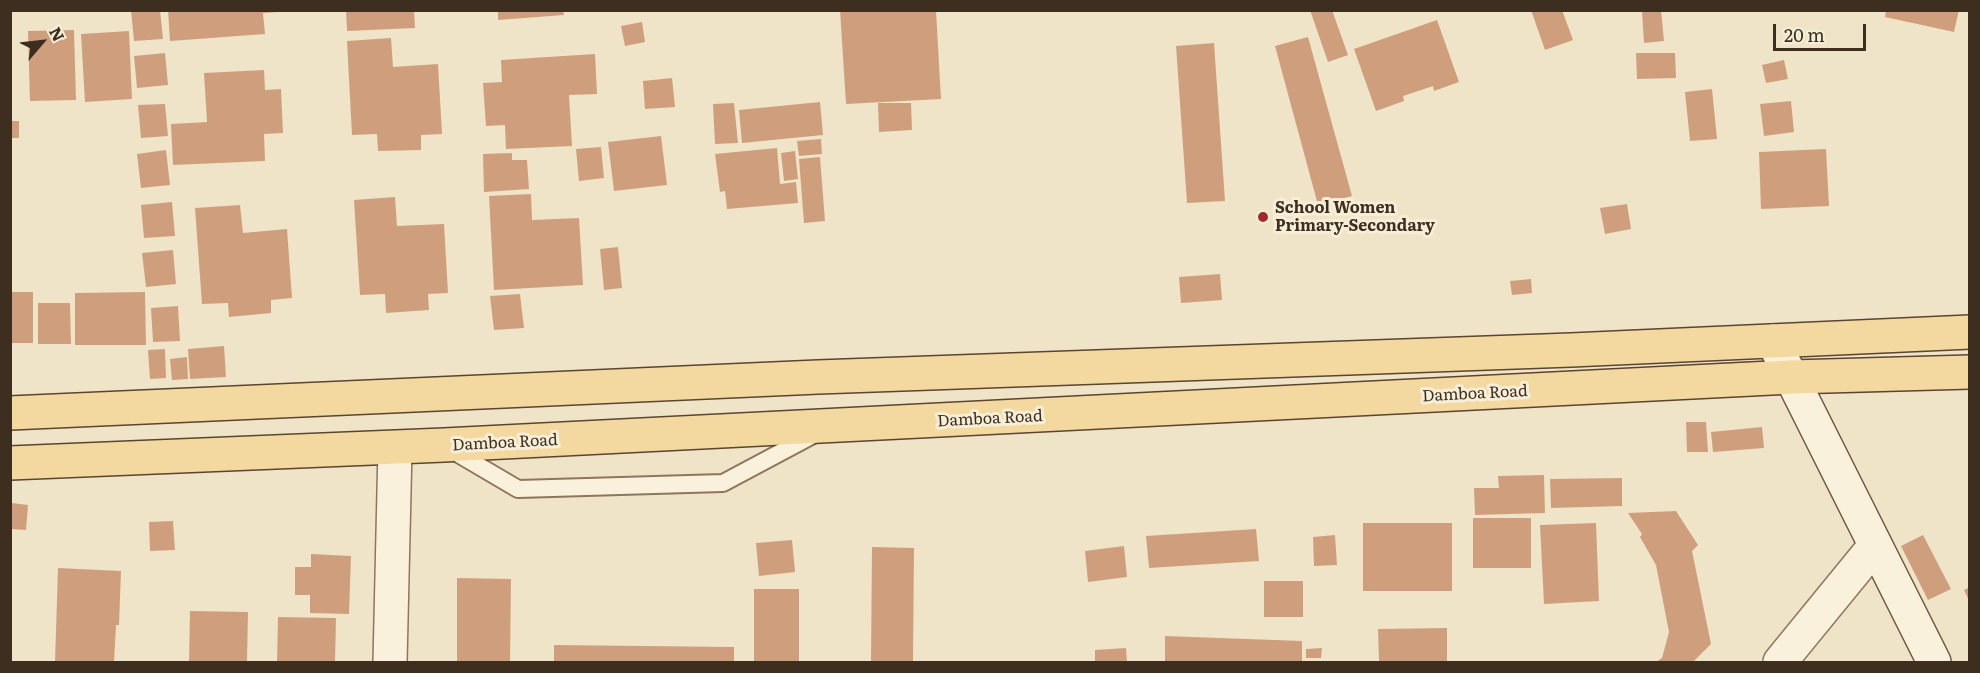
<!DOCTYPE html>
<html>
<head>
<meta charset="utf-8">
<style>
	body { margin:0 }
	#map { position:relative; width:1980px; height:673px; overflow:hidden; background:#f0e4c8; font-family:Literata,serif }
	canvas { display:block }
	.frame { position:absolute; inset:0; border:12px solid #3d2e20; pointer-events:none }
	.north { position:absolute; left:12px; top:12px; width:60px; height:60px; -webkit-text-stroke:4px #f7eed8; paint-order:stroke; rotate:62deg; font-size:16px; font-weight:700; line-height:24px; text-align:center; color:#3d2e20 }
	.north::after { content:''; display:block; margin:auto; width:21px; height:27px; background:#3d2e20; clip-path:polygon(50% 0,100% 100%,50% 72%,0 100%) }
	.scale { position:absolute; left:1773px; top:24px; width:93px; height:27px; box-sizing:border-box; border:3px solid #3d2e20; border-top:0; padding-left:8px; font-size:18px; line-height:21px; white-space:nowrap; color:#3d2e20; -webkit-text-stroke:4px #f7eed8; paint-order:stroke }
</style>
</head>
<body>
<div id="map">
<canvas width="1980" height="673"></canvas>
<div class="frame"></div>
<div class="north">N</div>
<div class="scale">20 m</div>
</div>
<script>
const c = document.querySelector('canvas').getContext('2d');
c.lineJoin = 'round';
function fillPath(path, color) { c.fillStyle = color; c.fill(path, 'evenodd'); }
const shape = rows => new Path2D(rows.map(r => 'M' + r).join(''));
function strokePath(path, color, width, dash) { c.strokeStyle = color; c.lineWidth = width; c.lineCap = dash ? 'butt' : 'round'; c.setLineDash(dash || []); c.stroke(path); }
function drawText(font, color, halo, rows, align = 'center') {
  c.font = font + ' Literata,serif'; c.lineWidth = 6; c.setLineDash([]); c.textBaseline = 'middle'; c.strokeStyle = halo; c.fillStyle = color; for (const [text, x, y, turn = 0] of rows) {
    c.save(); c.translate(x, y); c.rotate((+turn || 0) * Math.PI / 180); c.textAlign = isNaN(turn) ? turn : align; if (halo) c.strokeText(text, 0, 0); c.fillText(text, 0, 0); c.restore();
  }
}
const building = shape([
	[131,10,160,10,163,39,134,41],
	[168,10,280,10,280,12,263,13,265,34,170,41],
	[346,10,414,10,415,28,347,31],
	[498,10,563,10,564,15,498,20],
	[840,10,936,10,941,99,846,104],
	[1310,10,1332,10,1348,55,1328,62],
	[1531,10,1562,10,1573,40,1545,50],
	[1661,10,1664,41,1644,43,1642,12],
	[1886,10,1959,10,1954,32,1885,17],
	[1437,20,1459,82,1434,91,1433,86,1403,96,1404,101,1376,111,1354,49],
	[642,22,645,42,625,46,621,26],
	[74,30,76,100,30,101,28,31],
	[129,31,132,99,85,102,81,34],
	[1308,37,1352,196,1318,205,1275,46],
	[391,38,393,67,438,64,442,134,421,135,421,150,378,151,377,134,352,135,347,41],
	[1214,43,1225,201,1187,203,1176,46],
	[165,53,168,85,137,88,134,56],
	[1636,53,1675,53,1676,78,1637,79],
	[595,54,597,94,569,95,572,146,506,149,505,125,486,126,483,83,502,82,501,60],
	[1784,60,1788,79,1766,83,1762,65],
	[264,70,265,90,281,89,283,133,264,134,265,161,173,165,171,124,207,122,204,73],
	[672,78,675,107,645,109,643,81],
	[1712,89,1717,139,1690,141,1685,92],
	[1791,101,1794,132,1764,136,1760,104],
	[820,102,823,135,742,143,739,110],
	[734,103,738,143,715,144,713,104],
	[878,103,911,103,912,130,879,132],
	[165,104,168,136,141,138,138,105],
	[10,121,19,121,19,138,10,138],
	[661,136,667,185,614,191,608,142],
	[821,139,822,154,799,156,797,141],
	[601,147,604,178,579,181,576,149],
	[777,148,780,184,796,182,798,203,727,209,725,191,720,192,715,154],
	[1826,149,1829,206,1761,209,1759,152],
	[166,150,170,185,141,188,137,154],
	[795,151,798,179,784,181,781,153],
	[512,153,512,160,527,160,529,189,484,192,483,154],
	[820,157,825,221,804,223,799,159],
	[531,194,532,220,579,218,583,285,494,290,489,196],
	[395,197,397,226,444,224,448,293,428,294,429,310,386,313,385,294,360,295,354,200],
	[172,202,175,236,144,238,141,205],
	[1627,204,1631,229,1605,234,1600,208],
	[240,205,243,233,287,229,292,298,271,300,271,313,229,317,228,303,202,304,195,208],
	[618,247,622,288,604,290,600,249],
	[173,250,176,284,146,287,142,253],
	[1220,274,1222,300,1181,303,1179,277],
	[1531,279,1532,293,1512,295,1510,281],
	[10,292,33,292,33,343,10,343],
	[145,292,146,345,75,345,75,293],
	[520,294,524,328,494,330,490,296],
	[38,303,70,303,71,344,38,344],
	[178,306,180,341,153,342,151,308],
	[224,346,226,377,190,379,188,349],
	[165,349,166,378,150,379,148,350],
	[187,357,188,379,172,380,170,359],
	[1686,422,1706,422,1708,452,1687,452],
	[1762,427,1764,448,1713,452,1711,432],
	[1544,475,1545,513,1475,515,1474,488,1499,488,1498,476],
	[1622,478,1622,506,1551,508,1550,479],
	[12,503,28,505,26,530,11,529],
	[1676,511,1698,545,1692,551,1711,644,1693,662,1656,662,1662,658,1669,632,1656,565,1640,537,1642,534,1628,513],
	[1473,518,1531,518,1531,568,1473,568],
	[173,521,175,550,150,551,149,522],
	[1363,523,1452,523,1452,591,1363,591],
	[1596,523,1599,601,1544,604,1540,525],
	[1256,529,1259,561,1149,568,1146,536],
	[1335,535,1337,565,1314,566,1313,537],
	[1923,535,1951,589,1928,600,1901,546],
	[792,540,795,572,759,576,756,543],
	[1124,546,1127,577,1088,582,1085,551],
	[872,547,914,548,913,662,871,662],
	[311,554,351,556,349,614,310,613,310,595,295,595,295,567,311,567],
	[58,568,121,571,119,625,116,625,114,662,55,662],
	[457,578,511,579,510,662,457,662],
	[1264,581,1303,581,1303,617,1264,617],
	[1970,587,1970,603,1964,590],
	[754,589,799,589,799,662,754,662],
	[190,611,248,612,247,662,189,662],
	[278,617,336,618,335,662,277,662],
	[1447,628,1447,662,1379,662,1378,629],
	[1165,636,1302,641,1302,662,1165,662],
	[554,645,734,647,734,662,554,662],
	[1126,648,1127,662,1095,662,1095,650],
	[1322,648,1321,658,1306,658,1306,649]
]);
const lane = shape([
	[450,449,518,489,723,483,815,434]
]);
const street = shape([
	[390,662,395,448],
	[1780,662,1874,547]
]);
const secondary = shape([
	[1773,341,1934,662]
]);
const primary = shape([
	[10,413,818,377,1571,350,1970,332],
	[10,463,444,445,1791,377,1970,372]
]);
const markers = [
	[1263,217,6,"#9e2a2b"]
];
const poiNames = [
	["School Women",1275,208],
	["Primary-Secondary",1275,226]
];
const streetNames = [
	["Damboa Road",1475,394,-3],
	["Damboa Road",990,419,-3],
	["Damboa Road",505,443,-3]
];
fillPath(building, '#cf9f7d');
strokePath(lane, '#8d765c', 20);
strokePath(street, '#8d765c', 36);
strokePath(secondary, '#6f573f', 36);
strokePath(primary, '#5b4430', 36);
strokePath(lane, '#faf1dc', 16);
strokePath(street, '#faf1dc', 33);
strokePath(secondary, '#faf1dc', 33);
strokePath(primary, '#f3d9a0', 33);
for (const [x, y, r, color] of markers) { const dot = new Path2D(); dot.arc(x, y, r, 0, 2 * Math.PI); c.fillStyle = color; c.fill(dot); strokePath(dot, '#f7eed8', 2); }
drawText('bold 16px', '#3d2e20', '#f7eed8', poiNames, 'left');
drawText('16px', '#3d2e20', '#f7eed8', streetNames);
</script>
</body>
</html>
